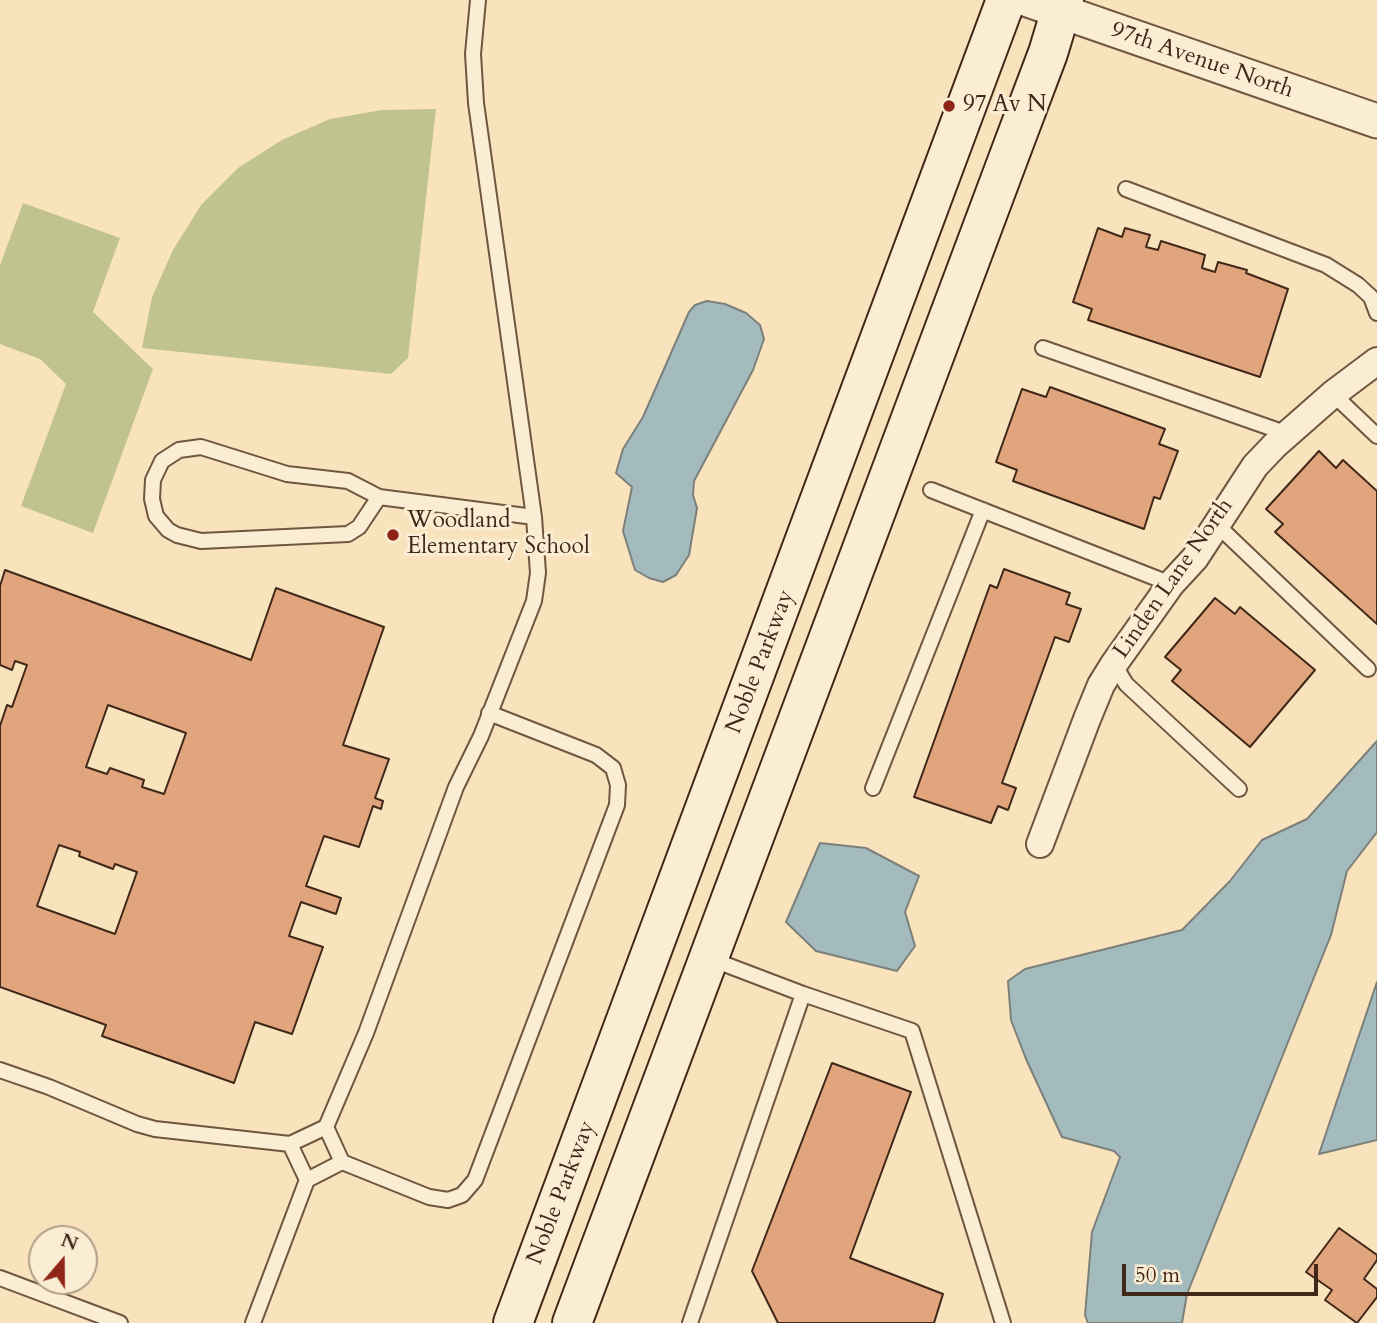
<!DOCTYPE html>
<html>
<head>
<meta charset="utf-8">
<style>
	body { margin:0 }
	#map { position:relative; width:1377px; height:1323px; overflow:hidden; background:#f9e3bd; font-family:Cardo,serif }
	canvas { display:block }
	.north { position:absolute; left:28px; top:1225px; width:70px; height:70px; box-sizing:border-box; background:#fbedd4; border:2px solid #b09e89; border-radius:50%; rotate:20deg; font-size:19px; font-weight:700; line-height:28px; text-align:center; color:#402718 }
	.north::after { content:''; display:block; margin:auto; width:24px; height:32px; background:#8f2418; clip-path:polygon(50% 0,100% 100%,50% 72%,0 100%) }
	.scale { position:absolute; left:1122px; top:1264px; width:196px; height:32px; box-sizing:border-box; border:4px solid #402718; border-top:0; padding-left:9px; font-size:21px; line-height:24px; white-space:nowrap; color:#402718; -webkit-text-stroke:5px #fbedd4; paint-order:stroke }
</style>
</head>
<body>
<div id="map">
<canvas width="1377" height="1323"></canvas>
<div class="north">N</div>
<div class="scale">50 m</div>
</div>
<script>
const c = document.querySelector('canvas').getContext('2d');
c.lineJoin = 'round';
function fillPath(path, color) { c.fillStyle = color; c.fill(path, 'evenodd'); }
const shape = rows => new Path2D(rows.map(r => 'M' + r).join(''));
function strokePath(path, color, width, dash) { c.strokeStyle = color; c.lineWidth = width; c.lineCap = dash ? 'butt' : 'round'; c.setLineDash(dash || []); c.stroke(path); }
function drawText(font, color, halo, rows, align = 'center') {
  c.font = font + ' Cardo,serif'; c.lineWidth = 6; c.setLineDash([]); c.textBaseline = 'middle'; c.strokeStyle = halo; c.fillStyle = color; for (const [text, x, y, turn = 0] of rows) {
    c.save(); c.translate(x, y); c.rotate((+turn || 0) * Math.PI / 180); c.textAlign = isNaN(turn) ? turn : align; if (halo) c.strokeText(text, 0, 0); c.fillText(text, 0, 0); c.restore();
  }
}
const green = shape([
	[436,109,408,358,391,374,142,348,152,297,173,250,201,205,238,168,282,140,330,119,382,110],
	[23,203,120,238,93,312,153,369,93,533,21,506,66,384,40,359,0,344,0,265]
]);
const water = shape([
	[707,301,725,304,746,313,760,325,764,339,753,370,694,481,693,495,697,508,689,555,676,575,663,582,649,578,635,570,623,531,632,487,616,473,623,449,643,417,689,312,695,305,707,301],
	[1377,741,1377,832,1347,871,1331,935,1187,1294,1182,1323,1088,1323,1085,1315,1092,1232,1120,1157,1114,1151,1062,1137,1026,1059,1011,1020,1008,981,1025,969,1182,930,1230,881,1262,840,1307,819,1377,741],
	[820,843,866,848,919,876,905,912,915,946,897,971,816,951,786,922,820,843],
	[1377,982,1377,1140,1319,1154,1377,982]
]);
const building = shape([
	[1098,228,1122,237,1125,228,1150,235,1146,247,1158,250,1161,241,1205,255,1202,268,1215,272,1218,262,1247,270,1246,273,1288,289,1260,377,1088,320,1092,309,1073,302,1098,228],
	[1050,387,1165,429,1159,444,1178,451,1160,499,1154,497,1144,529,1013,481,1017,470,996,462,1022,389,1046,397,1050,387],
	[1319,451,1336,468,1343,460,1377,491,1377,624,1275,532,1283,524,1266,509,1319,451],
	[1004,569,1070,593,1066,604,1081,609,1069,642,1055,637,1002,783,1016,788,1008,810,998,806,991,823,914,797,990,585,997,588,1004,569],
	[5,570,251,660,276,588,384,627,343,745,389,759,375,798,383,801,381,809,373,806,359,847,324,836,306,886,341,898,336,914,301,902,289,936,323,947,292,1034,255,1022,234,1083,102,1036,106,1025,0,987,0,726,7,705,12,707,27,665,15,661,12,670,0,665,0,586,5,570],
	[108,705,186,733,164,794,142,787,144,780,110,768,107,774,86,767,108,705],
	[59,845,80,852,79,856,113,869,115,864,137,872,115,934,37,906,59,845],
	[1215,598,1235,614,1240,607,1315,670,1250,747,1172,681,1181,670,1165,657,1215,598],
	[832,1063,911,1092,850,1258,943,1294,934,1323,778,1323,752,1271,832,1063],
	[1339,1228,1377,1255,1377,1260,1364,1279,1377,1289,1377,1297,1357,1323,1325,1300,1332,1290,1306,1272,1339,1228]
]);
const service = shape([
	[1126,189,1326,265,1358,285,1371,297,1377,313],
	[1043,348,1288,434],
	[1333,394,1377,436],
	[931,490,1171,584],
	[379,497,359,527,348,534,201,541,177,535,168,530,156,516,152,499,153,480,162,461,179,450,201,447,287,474,348,481,379,497,534,517],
	[1216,524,1368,669],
	[1114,664,1126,684,1239,789],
	[873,788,983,510],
	[803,994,912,1031,1003,1323],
	[0,1070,49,1087,137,1124,155,1129,290,1144],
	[342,1162,429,1197,448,1200,462,1195,475,1180,617,805,618,785,613,768,596,755,489,713],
	[307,1180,290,1144,326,1127],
	[0,1278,120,1323],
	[253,1323,307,1180,342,1162,326,1127,366,1033,456,787,481,736,534,601,538,573,534,517,476,103,473,54,478,0],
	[690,1323,803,994,711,959]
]);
const minor = shape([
	[1040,844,1087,719,1101,685,1114,664,1171,584,1195,558,1255,466,1275,445,1333,394,1377,361]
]);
const tertiary = shape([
	[1028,0,1377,121]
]);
const secondary = shape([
	[513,1323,1006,0],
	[572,1323,1014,143,1048,53,1064,0]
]);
const markers = [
	[949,106,7,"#8f2418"],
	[393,535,7,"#8f2418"]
];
const streetNames = [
	["97th Avenue North",1202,61,19],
	["Linden Lane North",1174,579,-55],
	["Noble Parkway",761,662,-69],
	["Noble Parkway",562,1193,-69]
];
const poiNames = [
	["97 Av N",963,106],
	["Woodland",407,522],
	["Elementary School",407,548]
];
fillPath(green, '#c1c38e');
fillPath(water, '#a4bbbd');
strokePath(water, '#7c807b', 2);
fillPath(building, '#e1a57e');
strokePath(building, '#402718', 2);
strokePath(service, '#6e5641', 18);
strokePath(minor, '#6e5641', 30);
strokePath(tertiary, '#6e5641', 37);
strokePath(secondary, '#402718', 42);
strokePath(service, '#fbedd4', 14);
strokePath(minor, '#fbedd4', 26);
strokePath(tertiary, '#fbedd4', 33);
strokePath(secondary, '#fbedd4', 38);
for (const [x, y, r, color] of markers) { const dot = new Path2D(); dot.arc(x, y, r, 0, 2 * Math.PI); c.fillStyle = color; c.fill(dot); strokePath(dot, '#fbedd4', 2.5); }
drawText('23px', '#402718', '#fbedd4', streetNames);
drawText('23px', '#402718', '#fbedd4', poiNames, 'left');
</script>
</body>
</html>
